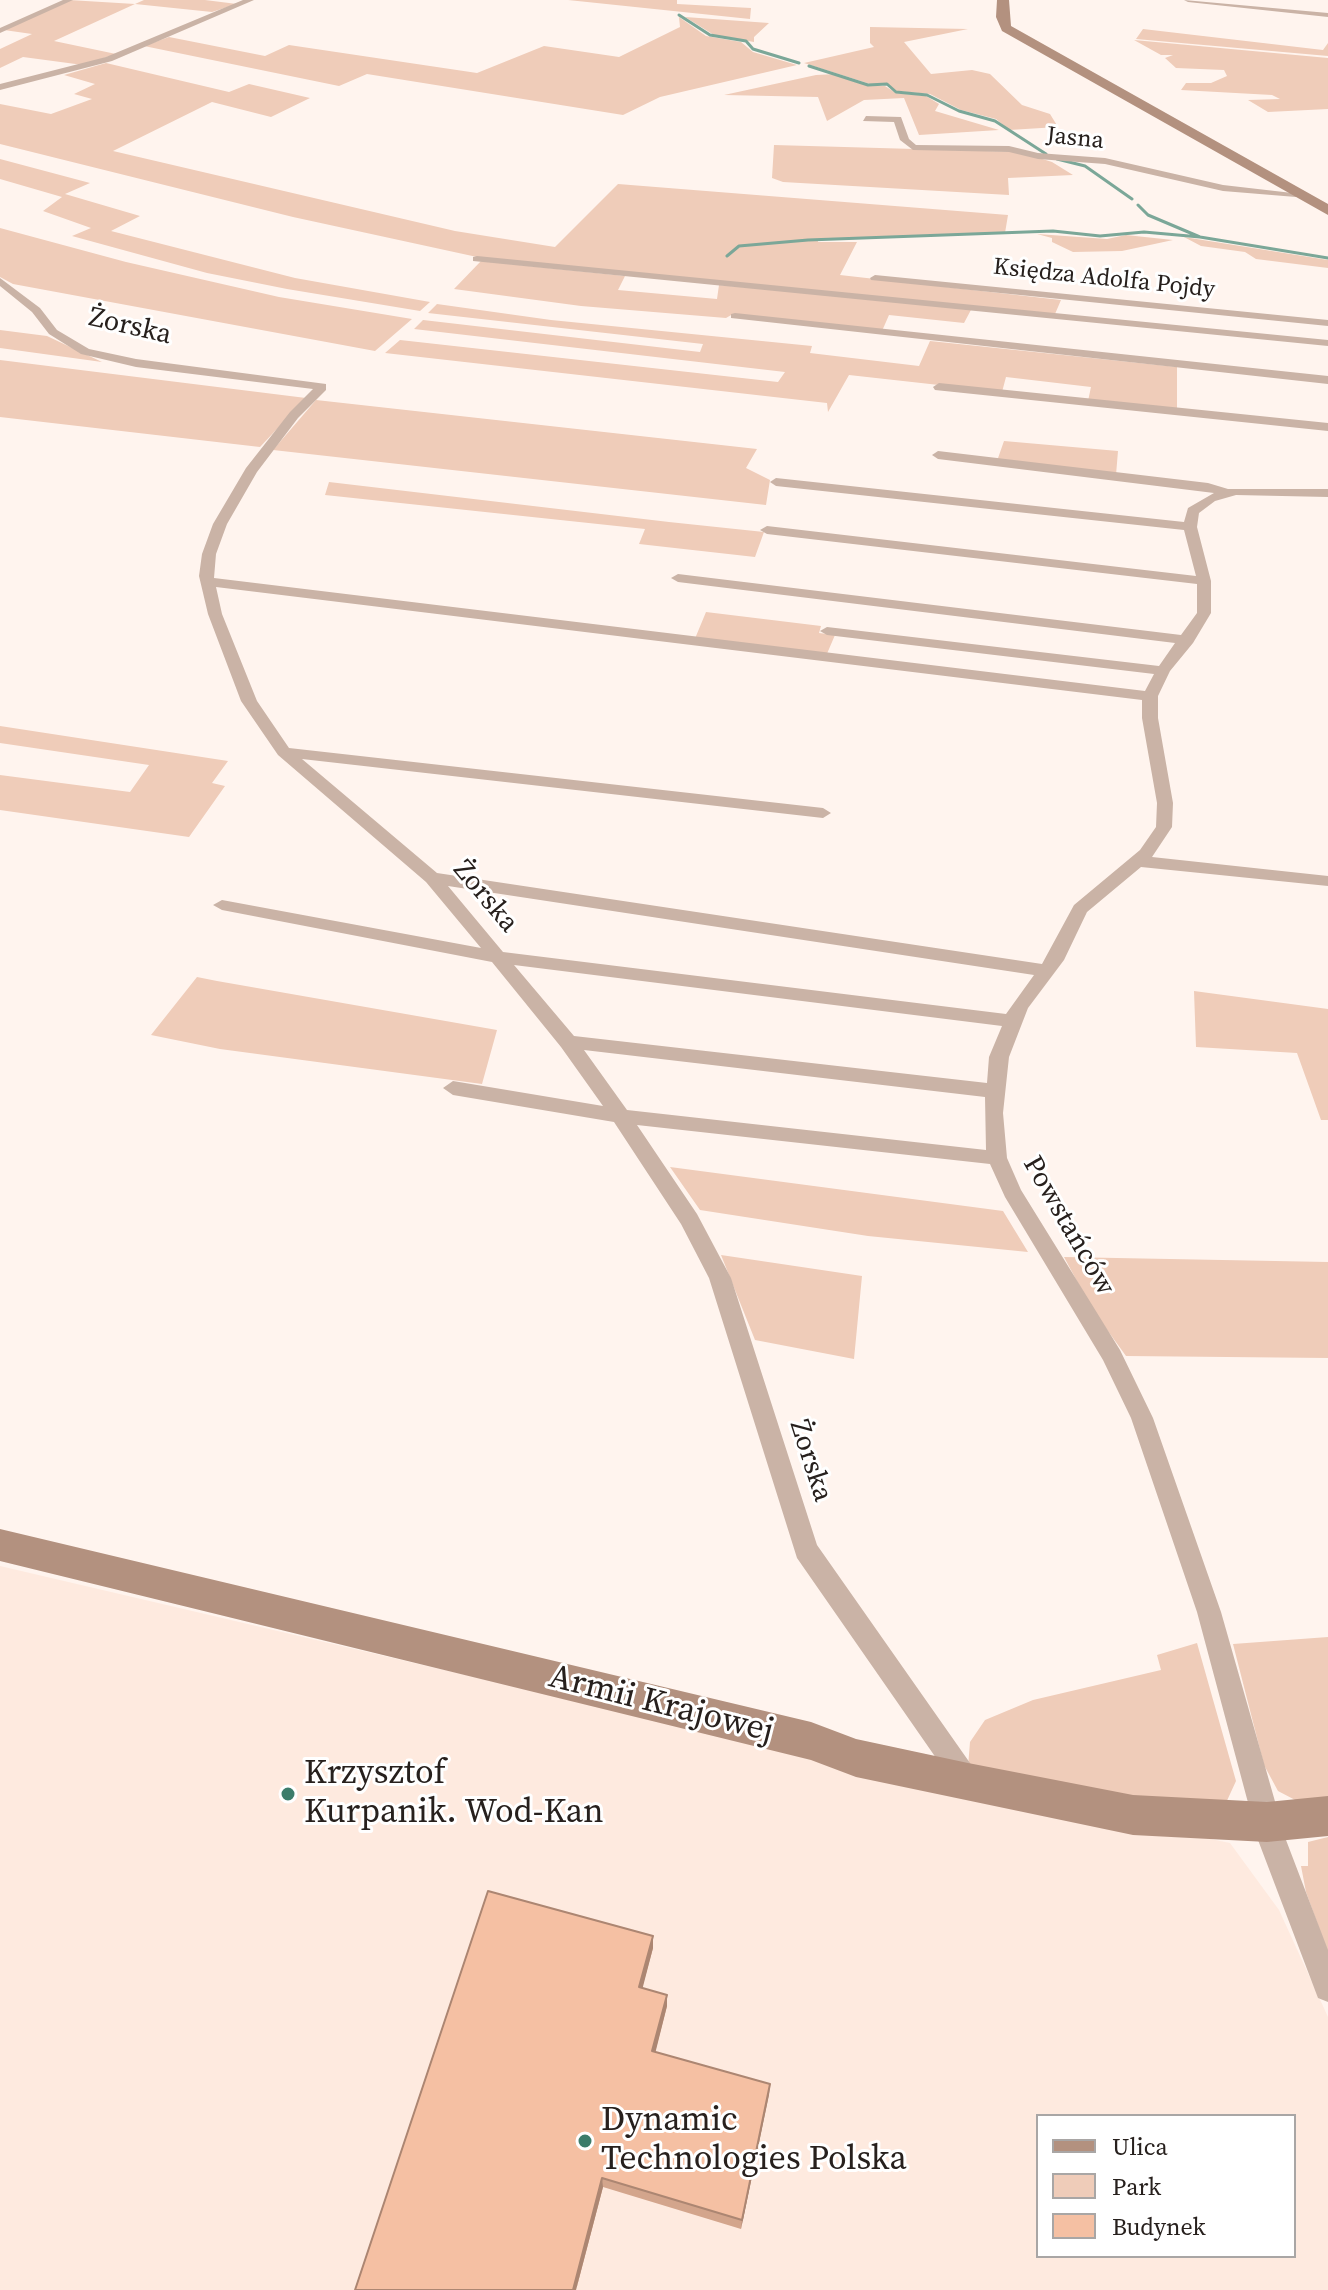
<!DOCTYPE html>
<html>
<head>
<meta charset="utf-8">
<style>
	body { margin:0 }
	#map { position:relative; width:1328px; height:2290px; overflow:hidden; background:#fff4ee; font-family:"Source Serif 4",serif }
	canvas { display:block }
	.legend { position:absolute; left:1036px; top:2114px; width:260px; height:144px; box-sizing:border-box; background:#fff; border:2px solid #a9a6a5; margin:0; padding:10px 14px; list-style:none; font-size:24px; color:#27201d }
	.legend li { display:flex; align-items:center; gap:16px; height:40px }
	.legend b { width:40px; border:2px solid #a9a6a5 }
</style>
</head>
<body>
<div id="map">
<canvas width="1328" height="2290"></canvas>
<ul class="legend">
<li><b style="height:10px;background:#b3917f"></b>Ulica</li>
<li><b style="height:22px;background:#efccb9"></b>Park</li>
<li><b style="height:22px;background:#f5c0a3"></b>Budynek</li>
</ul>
</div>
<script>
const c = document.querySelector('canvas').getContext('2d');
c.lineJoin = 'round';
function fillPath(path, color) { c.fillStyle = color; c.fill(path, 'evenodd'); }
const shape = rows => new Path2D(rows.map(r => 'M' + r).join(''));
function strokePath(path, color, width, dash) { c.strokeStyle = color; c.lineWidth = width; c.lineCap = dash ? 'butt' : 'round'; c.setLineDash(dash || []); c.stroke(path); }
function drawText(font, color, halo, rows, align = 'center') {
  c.font = font + ' "Source Serif 4",serif'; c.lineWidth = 6; c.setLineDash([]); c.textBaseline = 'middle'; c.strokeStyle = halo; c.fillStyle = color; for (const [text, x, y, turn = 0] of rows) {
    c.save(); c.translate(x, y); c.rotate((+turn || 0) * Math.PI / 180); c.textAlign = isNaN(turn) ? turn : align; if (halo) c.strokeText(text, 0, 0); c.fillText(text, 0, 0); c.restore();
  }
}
const built = shape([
	[0,1566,833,1761,1230,1843,1279,1910,1328,2017,1328,2290,0,2290],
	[1038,2116,1294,2116,1294,2256,1038,2256]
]);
const green = shape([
	[69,0,135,4,144,0,205,0,237,4,212,12,135,4,54,41,116,54,83,65,23,57,0,68,0,49,32,34,4,30],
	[568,0,677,0,677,4,751,8,750,19],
	[679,17,706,36,741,42,753,52,797,65,660,97,623,115,367,74,339,86,144,46,169,37,265,56,289,45,477,73,544,46,619,57,680,27],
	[685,17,769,23,754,37,754,42,714,35],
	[870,27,968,29,904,42,931,74,972,70,990,74,1022,105,1050,114,1058,127,1009,130,996,119,961,110,930,94,896,91,888,84,870,84,804,63,874,47,870,43],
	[1143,29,1323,50,1328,43,1328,56,1136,39],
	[1134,40,1328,58,1328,109,1268,112,1248,100,1280,99,1272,95,1181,90,1186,83,1211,83,1227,76,1224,70,1176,68,1165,58,1173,55,1161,55],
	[106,63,229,92,249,84,310,98,271,117,212,102,113,151,455,231,555,247,618,184,1008,215,1005,233,818,239,818,242,857,242,840,275,1061,300,1055,314,477,257,293,217,0,144,0,104,51,114,92,99,74,94,95,84,64,75],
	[836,74,869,86,885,86,896,93,926,96,939,104,935,111,999,130,919,135,904,98,864,100,827,121,818,97,724,95,816,75],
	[774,145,1020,152,1052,162,1073,175,1008,178,1009,195,783,182,772,178],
	[0,159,90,183,65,194,140,216,111,231,295,278,430,302,420,311,287,289,207,273,72,236,91,228,43,211,62,197,0,179],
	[0,228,126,262,279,297,412,319,375,351,13,284,0,277],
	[1037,234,1107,239,1126,235,1173,240,1122,251,1073,252,1052,242,1052,238],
	[1184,237,1328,260,1328,268,1256,259,1245,252,1201,246],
	[481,261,625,276,618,290,717,299,719,285,972,308,964,323,889,315,882,331,733,314,726,318,581,306,454,289],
	[437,304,551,320,812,346,810,353,919,366,930,341,1177,367,1177,411,1088,401,1091,387,1006,377,1002,392,849,375,828,412,827,403,385,353,400,340,778,382,785,372,414,329,423,320,700,352,703,344,428,313],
	[0,330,47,336,102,362,0,348],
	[0,360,306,398,260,447,0,417],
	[316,400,757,449,746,468,770,480,766,505,273,450],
	[1004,441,1118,451,1116,475,997,461],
	[329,482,669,522,764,532,755,557,639,544,645,529,325,495],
	[706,612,821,626,819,633,835,635,826,656,694,641],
	[0,726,228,761,212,783,225,786,189,837,0,810,0,775,130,792,149,765,0,743],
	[197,977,217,981,497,1030,482,1084,220,1049,151,1035],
	[1194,991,1328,1009,1328,1120,1321,1120,1297,1053,1196,1047],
	[670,1167,1003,1211,1028,1252,868,1236,700,1210],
	[721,1255,862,1276,854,1359,755,1340],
	[1064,1257,1328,1262,1328,1358,1126,1356,1092,1309],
	[1328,1637,1328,1802,1299,1802,1278,1791,1264,1765,1233,1644],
	[1197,1643,1236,1781,1225,1805,1199,1807,968,1767,970,1742,985,1720,1033,1700,1161,1670,1157,1655],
	[1328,1837,1328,1953,1306,1892,1301,1866,1308,1866,1308,1842]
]);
const stream = shape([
	[679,15,710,35,746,41,753,49,799,63],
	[809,66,868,85,887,84,896,92,927,95,959,111,995,121,1046,154],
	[1057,159,1085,166,1132,199],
	[1138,205,1148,215,1200,237,1328,258],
	[727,256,739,246,808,240,1053,231,1100,236,1144,232,1200,237]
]);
const street = shape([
	[63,0,73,0,0,33,0,28,63,0],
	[243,0,254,0,112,61,0,90,0,84,106,57,243,0],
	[1184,0,1328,13,1328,17,1188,2,1184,0],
	[866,116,901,117,909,139,916,145,1009,146,1038,153,1105,158,1223,185,1301,194,1296,197,1223,191,1105,164,1038,159,1009,152,913,150,900,140,894,122,863,121,866,116],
	[477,256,1328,340,1328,346,473,261,473,257,477,256],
	[875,275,1328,320,1328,326,871,280,870,278,875,275],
	[0,278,40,308,57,330,89,349,136,359,326,384,326,390,298,418,257,472,227,524,216,554,214,578,1145,691,1154,674,827,635,820,631,827,627,1159,666,1175,643,678,582,671,578,678,574,1181,635,1197,613,1197,584,767,534,760,530,767,526,1196,576,1184,530,776,486,770,482,776,478,1184,522,1188,508,1214,493,938,459,932,455,938,451,1208,483,1228,489,1328,489,1328,497,1236,495,1215,501,1199,513,1197,527,1211,581,1211,613,1193,643,1170,671,1158,696,1158,718,1173,803,1172,827,1152,857,1328,876,1328,886,1141,867,1087,912,1064,960,1028,1008,1009,1057,1003,1113,1007,1158,1021,1190,1120,1350,1153,1418,1221,1612,1286,1840,1328,1950,1328,2002,1318,1998,1258,1840,1197,1612,1131,1418,1103,1360,1005,1197,990,1164,637,1125,697,1214,731,1278,817,1545,977,1773,981,1782,977,1791,968,1795,959,1791,797,1558,709,1278,681,1224,614,1122,453,1095,443,1088,453,1081,603,1106,561,1047,492,962,222,910,213,905,222,900,481,948,426,882,278,755,241,701,208,614,199,576,202,554,213,524,246,468,290,412,313,389,136,367,81,354,49,334,32,312,0,286,0,278],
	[216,587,1142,700,1142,718,1157,803,1156,827,1140,850,1074,905,1042,964,437,873,302,759,823,818,831,813,823,808,289,748,257,701,222,614,216,587],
	[448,886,1034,975,1006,1014,503,952,448,886],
	[514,965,1002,1026,989,1057,987,1083,574,1036,514,965],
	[584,1050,985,1097,986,1150,627,1110,584,1050],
	[735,313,1328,376,1328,384,731,318,731,314,735,313],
	[939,383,1328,423,1328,431,935,390,933,387,939,383]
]);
const secondary = shape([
	[997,0,1009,0,1011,26,1328,204,1328,215,1002,31,996,17,997,0],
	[0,1529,811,1722,856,1739,968,1763,1133,1795,1267,1802,1328,1796,1328,1836,1267,1842,1133,1835,856,1777,811,1760,0,1561,0,1529]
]);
const wall = shape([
	[653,1936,653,1948,642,1988,667,2006,655,2052,770,2084,741,2229,603,2187,576,2290]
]);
const shadedWall = shape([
	[653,1936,653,1948,640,1998,639,1987],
	[667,1995,667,2006,653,2062,652,2051],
	[770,2084,769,2095,741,2229,742,2220],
	[602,2178,603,2187,576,2290,573,2290]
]);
const building = shape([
	[488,1891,653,1936,639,1987,667,1995,652,2051,770,2084,742,2220,602,2178,573,2290,355,2290,488,1891]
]);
const markers = [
	[288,1794,8,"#3c7c6a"],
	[585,2141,8,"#3c7c6a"]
];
const farStreetnames = [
	["Jasna",1075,139,6],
	["Księdza Adolfa Pojdy",1104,279,6]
];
const streetNames = [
	["Żorska",130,327,13],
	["Żorska",485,897,50],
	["Powstańców",1068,1226,60],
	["Żorska",810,1461,72]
];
const nearStreetnames = [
	["Armii Krajowej",661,1705,14]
];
const nearPoinames = [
	["Krzysztof",304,1774],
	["Kurpanik. Wod-Kan",304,1813],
	["Dynamic",601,2121],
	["Technologies Polska",601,2160]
];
fillPath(built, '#feeadf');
fillPath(green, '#efccb9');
strokePath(stream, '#7ba798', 3);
fillPath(street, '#cab3a6');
fillPath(secondary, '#b3917f');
fillPath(wall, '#d3a58c');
fillPath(shadedWall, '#ac8672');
fillPath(building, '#f5c0a3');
strokePath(building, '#ac8672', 2);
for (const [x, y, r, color] of markers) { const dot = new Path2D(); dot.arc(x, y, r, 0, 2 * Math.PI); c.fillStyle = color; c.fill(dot); strokePath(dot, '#fff', 3); }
drawText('24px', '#27201d', '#fff', farStreetnames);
drawText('28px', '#27201d', '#fff', streetNames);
drawText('34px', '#27201d', '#fff', nearStreetnames);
drawText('34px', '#27201d', '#fff', nearPoinames, 'left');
</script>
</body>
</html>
